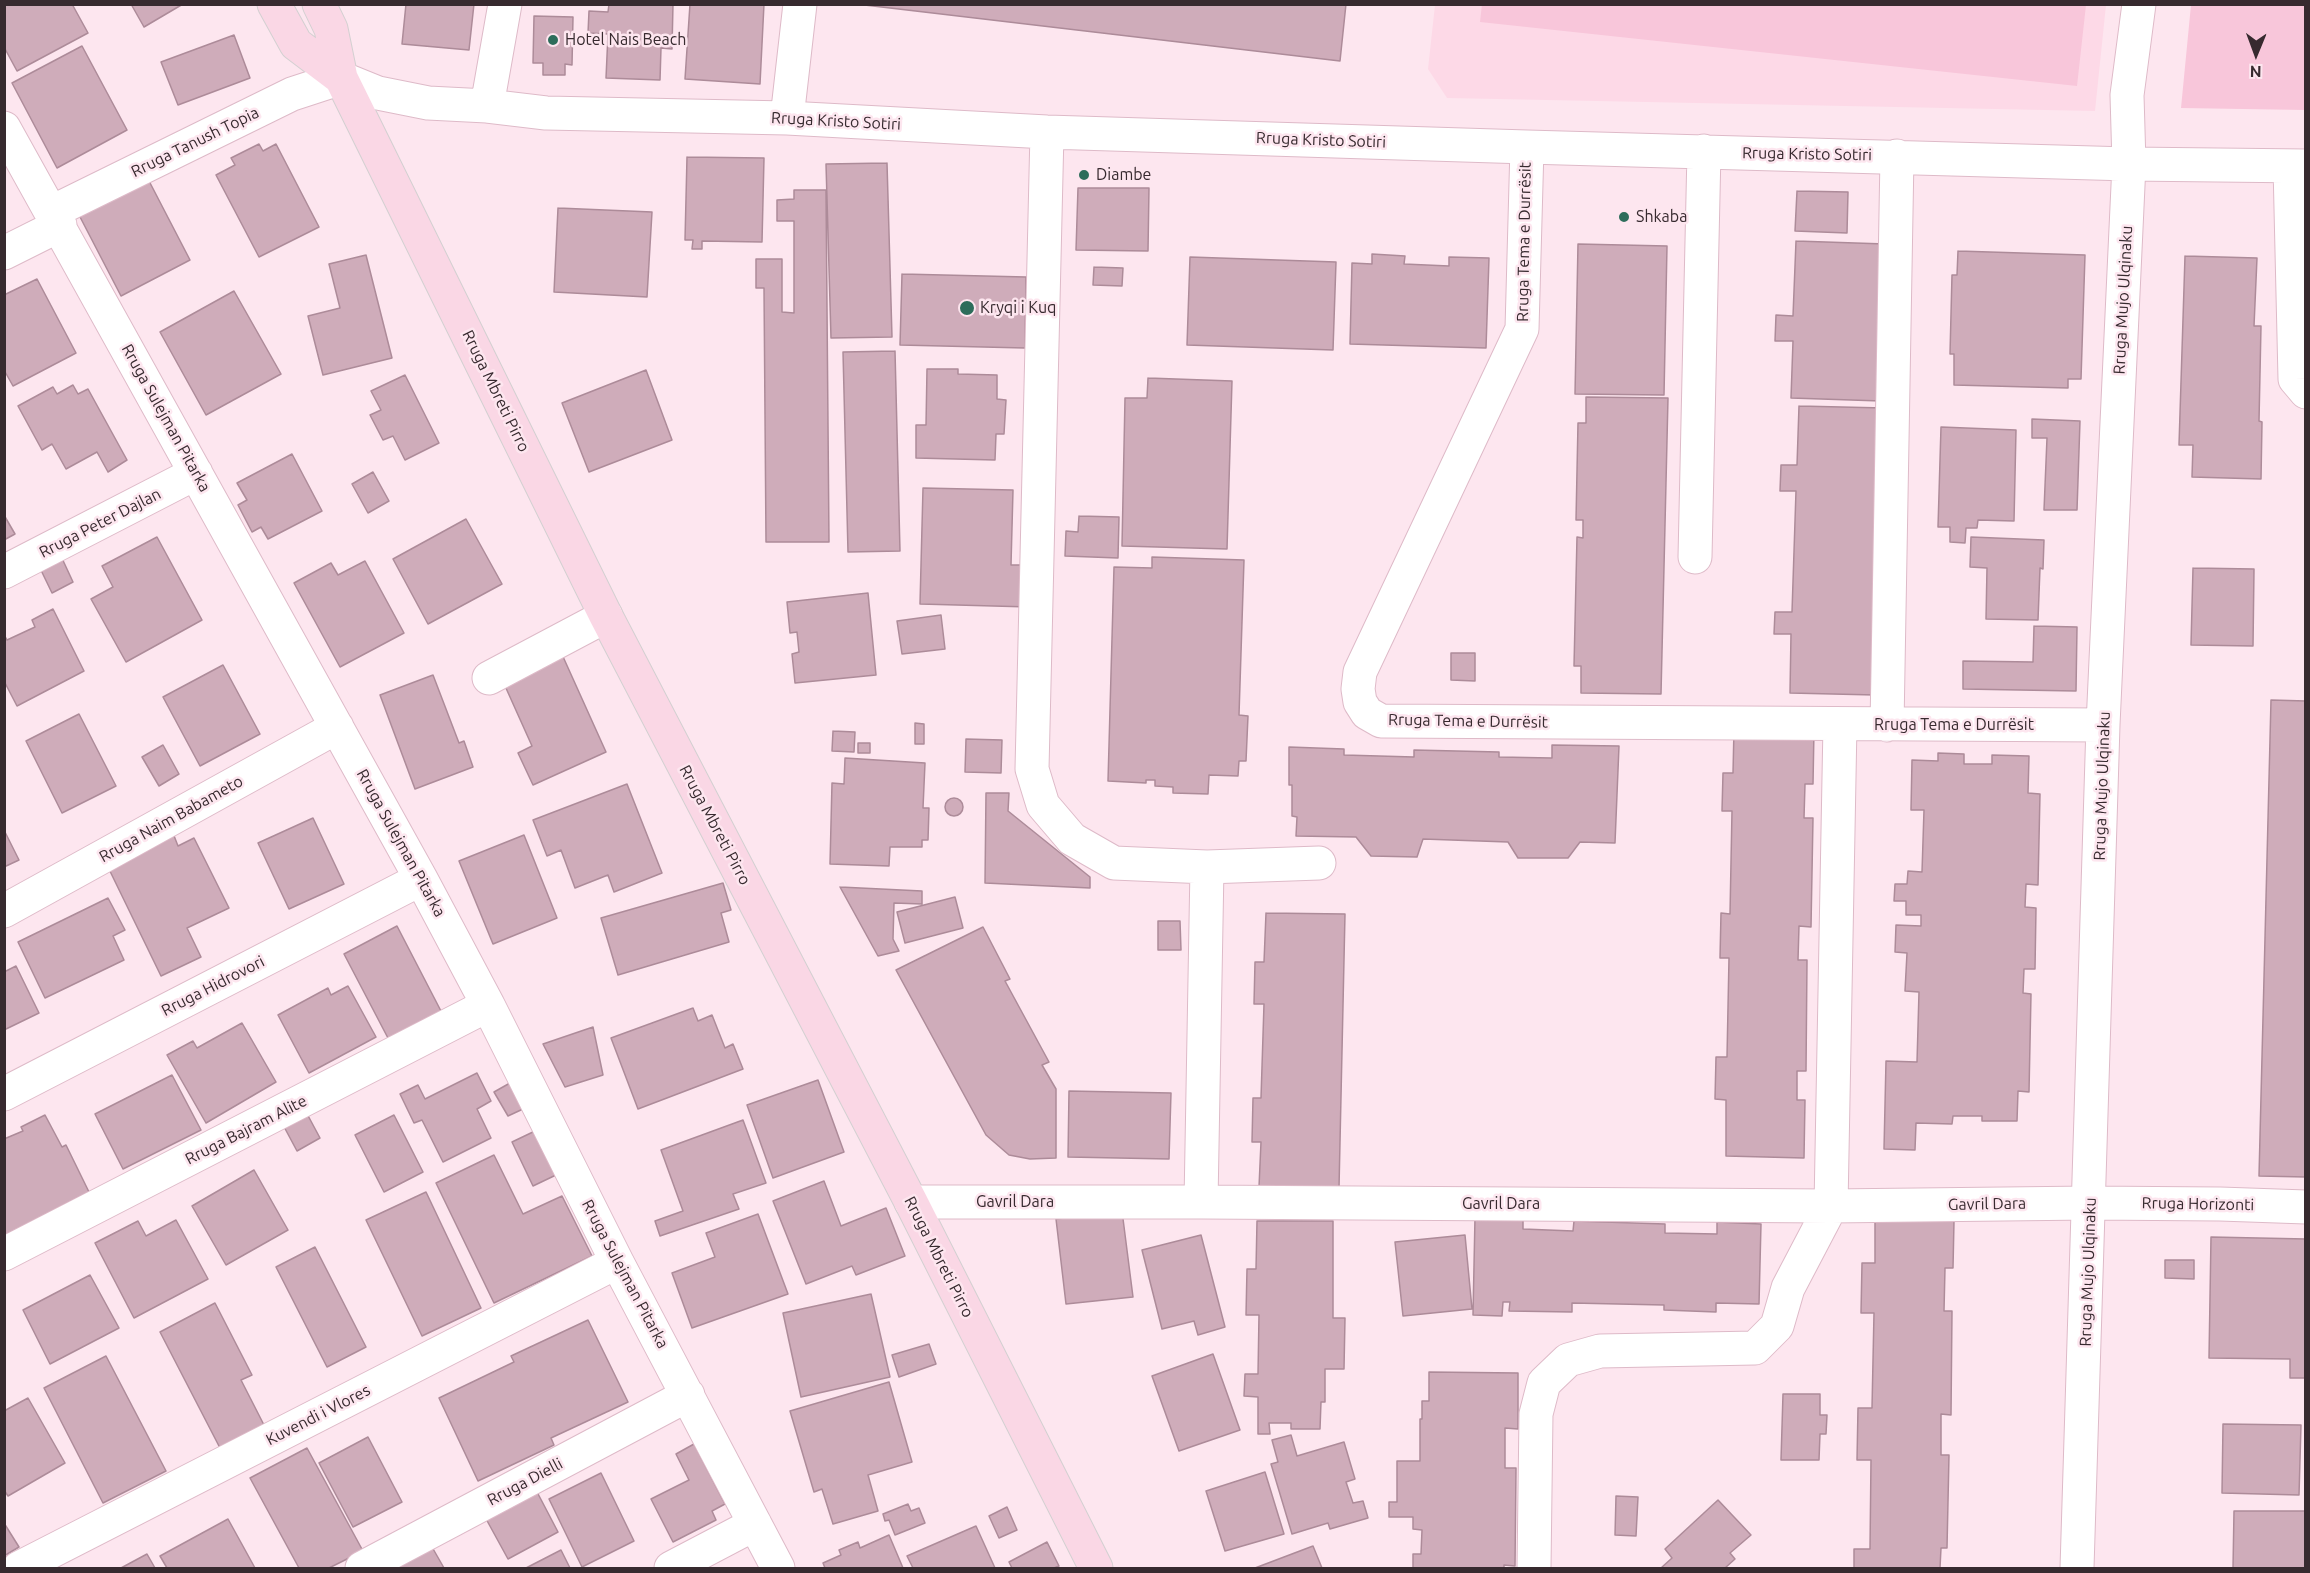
<!DOCTYPE html>
<html>
<head>
<meta charset="utf-8">
<style>
	body { margin:0 }
	#map { position:relative; width:2310px; height:1573px; overflow:hidden; background:#fde6ef; font-family:Ubuntu,sans-serif }
	canvas { display:block }
	.frame { position:absolute; inset:0; border:6px solid #372a2f; pointer-events:none }
	.north { position:absolute; left:2226px; top:24px; width:60px; height:60px; -webkit-text-stroke:4px #fde6ef; paint-order:stroke; rotate:181deg; font-size:16px; font-weight:700; line-height:24px; text-align:center; color:#372a2f }
	.north::after { content:''; display:block; margin:auto; width:21px; height:27px; background:#372a2f; clip-path:polygon(50% 0,100% 100%,50% 72%,0 100%) }
</style>
</head>
<body>
<div id="map">
<canvas width="2310" height="1573"></canvas>
<div class="frame"></div>
<div class="north">N</div>
</div>
<script>
const c = document.querySelector('canvas').getContext('2d');
c.lineJoin = 'round';
function fillPath(path, color) { c.fillStyle = color; c.fill(path, 'evenodd'); }
const shape = rows => new Path2D(rows.map(r => 'M' + r).join(''));
function strokePath(path, color, width, dash) { c.strokeStyle = color; c.lineWidth = width; c.lineCap = dash ? 'butt' : 'round'; c.setLineDash(dash || []); c.stroke(path); }
function drawText(font, color, halo, rows, align = 'center') {
  c.font = font + ' Ubuntu,sans-serif'; c.lineWidth = 5; c.setLineDash([]); c.textBaseline = 'middle'; c.strokeStyle = halo; c.fillStyle = color; for (const [text, x, y, turn = 0] of rows) {
    c.save(); c.translate(x, y); c.rotate((+turn || 0) * Math.PI / 180); c.textAlign = isNaN(turn) ? turn : align; if (halo) c.strokeText(text, 0, 0); c.fillText(text, 0, 0); c.restore();
  }
}
const built = shape([
	[1435,5,2106,5,2095,111,1447,98,1428,69]
]);
const green = shape([
	[1482,4,2086,4,2086,5,2077,86,1480,22],
	[2191,5,2305,5,2305,110,2181,108]
]);
const building = shape([
	[4,4,72,4,88,33,17,71,4,47,4,4],
	[131,4,183,4,144,27,131,4],
	[406,4,474,4,469,50,402,44,406,4],
	[609,4,673,4,672,49,661,48,660,80,606,78,608,34,588,33,589,11,608,12,609,4],
	[690,4,764,4,760,84,685,79,690,4],
	[856,4,1346,4,1340,61,856,4],
	[534,16,573,17,572,65,565,64,565,75,543,75,543,63,533,63,534,16],
	[234,35,250,78,178,105,161,62,234,35],
	[82,46,127,130,57,168,12,83,82,46],
	[259,144,263,151,276,144,319,227,259,257,216,175,235,165,231,158,259,144],
	[687,157,764,158,762,242,702,241,702,249,692,249,693,240,685,240,687,157],
	[887,163,892,337,831,338,826,164,887,163],
	[148,179,190,260,121,296,79,215,148,179],
	[1078,188,1149,188,1148,251,1076,250,1078,188],
	[794,190,826,190,829,542,766,542,764,288,756,288,756,259,782,259,782,312,794,313,794,221,777,221,777,200,794,199,794,190],
	[1797,191,1848,192,1847,233,1795,231,1797,191],
	[558,208,652,212,647,297,554,292,558,208],
	[1796,241,1885,244,1881,401,1791,398,1793,341,1775,341,1776,315,1793,316,1796,241],
	[1578,244,1667,246,1664,395,1575,394,1578,244],
	[1958,251,2085,255,2081,379,2068,379,2068,388,1954,385,1954,354,1950,354,1952,275,1957,275,1958,251],
	[1372,254,1405,256,1404,264,1449,266,1449,257,1489,258,1486,348,1350,344,1352,263,1372,264,1372,254],
	[366,255,392,358,323,375,308,316,340,308,329,264,366,255],
	[2185,256,2257,258,2254,326,2261,326,2259,421,2262,422,2261,479,2192,477,2193,445,2179,445,2185,256],
	[1190,257,1336,262,1333,350,1187,345,1190,257],
	[1094,267,1123,268,1122,286,1093,285,1094,267],
	[902,274,1026,277,1025,348,900,345,902,274],
	[37,279,76,353,13,386,4,370,4,295,37,279],
	[234,291,281,374,206,415,160,332,234,291],
	[895,351,900,551,848,552,843,352,895,351],
	[927,369,958,369,958,374,997,375,997,399,1006,400,1004,434,996,434,995,460,916,458,916,425,926,425,927,369],
	[646,370,672,440,589,472,562,403,646,370],
	[405,375,439,443,405,460,393,436,383,440,370,415,381,410,371,391,405,375],
	[1148,378,1232,381,1227,549,1122,546,1125,398,1147,398,1148,378],
	[73,385,78,394,88,389,127,460,108,472,97,452,66,469,52,444,42,450,18,406,53,387,57,394,73,385],
	[1586,397,1668,398,1661,694,1581,693,1581,666,1574,666,1577,537,1583,538,1583,520,1576,520,1578,423,1586,423,1586,397],
	[1799,406,1884,408,1875,695,1790,693,1791,634,1774,634,1775,612,1792,612,1796,491,1780,491,1781,465,1797,465,1799,406],
	[2032,419,2080,421,2077,510,2044,510,2047,438,2032,438,2032,419],
	[1941,427,2016,430,2014,521,1978,520,1977,528,1966,528,1965,543,1950,542,1950,527,1938,527,1941,427],
	[292,454,322,511,268,539,261,527,252,532,238,505,247,500,237,483,292,454],
	[373,472,389,501,368,513,352,484,373,472],
	[923,488,1013,490,1011,565,1031,565,1030,607,920,604,923,488],
	[4,515,15,534,4,540,4,515],
	[1079,516,1119,517,1118,558,1065,556,1066,531,1078,532,1079,516],
	[466,519,502,584,428,624,393,559,466,519],
	[157,537,202,620,126,662,91,599,113,587,102,566,157,537],
	[1971,537,2044,540,2043,569,2040,568,2038,620,1986,619,1987,568,1970,567,1971,537],
	[60,554,73,582,52,593,38,564,60,554],
	[1152,557,1244,560,1239,715,1248,716,1246,761,1239,761,1238,776,1209,775,1208,794,1173,793,1173,787,1155,786,1155,780,1146,780,1146,783,1108,781,1114,567,1152,568,1152,557],
	[365,561,404,633,340,667,294,583,331,563,338,575,365,561],
	[2193,568,2254,569,2253,646,2191,645,2193,568],
	[868,593,876,675,795,683,792,654,799,652,797,632,790,633,787,602,868,593],
	[53,609,84,671,17,706,4,681,4,635,7,640,35,627,32,620,53,609],
	[941,615,945,649,902,654,897,621,941,615],
	[2034,626,2077,627,2076,691,1963,689,1963,661,2033,662,2034,626],
	[560,650,606,752,533,785,518,753,532,746,501,677,560,650],
	[1451,653,1475,653,1475,681,1451,680,1451,653],
	[223,665,260,734,200,766,163,697,223,665],
	[433,675,459,743,464,741,473,767,415,789,380,695,433,675],
	[2271,700,2306,701,2306,1177,2259,1176,2271,700],
	[79,714,116,786,62,813,26,741,79,714],
	[915,723,924,724,924,744,915,744,915,723],
	[1734,729,1814,730,1813,784,1805,784,1804,818,1813,818,1811,927,1799,926,1798,960,1807,960,1806,1071,1797,1071,1797,1100,1805,1100,1804,1158,1726,1156,1726,1100,1715,1099,1716,1057,1727,1057,1729,958,1720,958,1721,913,1730,914,1732,811,1722,811,1723,773,1733,773,1734,729],
	[833,731,855,732,854,752,832,751,833,731],
	[966,739,1002,740,1001,773,965,772,966,739],
	[858,743,870,743,870,753,858,753,858,743],
	[163,745,179,774,159,786,142,757,163,745],
	[1552,745,1619,746,1615,843,1580,842,1568,858,1518,858,1508,842,1423,839,1417,857,1371,856,1356,837,1296,836,1297,817,1292,816,1292,785,1289,785,1289,747,1344,749,1344,755,1414,757,1414,750,1499,752,1499,757,1552,758,1552,745],
	[1938,753,1964,754,1964,764,1992,764,1992,755,2029,756,2028,793,2040,794,2038,885,2026,884,2025,907,2036,908,2035,969,2024,969,2023,993,2031,994,2029,1092,2018,1091,2017,1121,1982,1121,1982,1116,1953,1116,1952,1124,1916,1123,1915,1150,1884,1149,1886,1061,1917,1062,1919,992,1905,991,1907,953,1895,952,1896,925,1921,926,1921,915,1906,915,1906,901,1894,901,1895,884,1907,884,1908,871,1922,872,1924,810,1911,810,1912,760,1938,761,1938,753],
	[845,758,925,763,923,808,929,808,928,840,922,840,922,847,890,847,889,866,830,864,832,783,844,784,845,758],
	[627,784,662,873,614,892,608,875,575,888,561,850,547,856,533,820,627,784],
	[986,793,1009,793,1008,811,1090,877,1090,888,985,883,986,793],
	'945 807a9 9 0 1 1 18 0a9 9 0 1 1-18 0Z',
	[313,818,344,884,289,909,258,843,313,818],
	[171,828,178,846,194,838,229,908,187,928,201,957,161,976,106,863,171,828],
	[4,830,19,860,4,867,4,830],
	[524,835,557,918,493,944,459,861,524,835],
	[723,883,731,910,721,913,729,942,618,975,601,918,723,883],
	[840,887,922,891,922,904,894,903,893,939,899,951,878,956,840,887],
	[955,897,963,928,905,943,897,912,955,897],
	[108,898,125,930,113,936,124,960,45,998,18,942,108,898],
	[1266,913,1345,914,1339,1188,1259,1187,1261,1142,1252,1142,1253,1098,1261,1098,1264,1004,1254,1004,1255,962,1264,962,1266,913],
	[1158,921,1180,921,1181,950,1158,950,1158,921],
	[397,926,442,1013,389,1040,344,954,397,926],
	[983,927,1010,979,1005,981,1049,1062,1042,1065,1056,1089,1056,1158,1030,1159,1009,1155,986,1135,896,970,983,927],
	[16,966,39,1013,4,1030,4,972,16,966],
	[348,986,376,1037,309,1073,278,1015,328,988,331,995,348,986],
	[693,1008,698,1021,712,1015,725,1048,733,1044,743,1069,638,1109,611,1038,693,1008],
	[242,1023,276,1082,206,1123,167,1055,193,1041,197,1048,242,1023],
	[593,1027,603,1075,565,1087,543,1044,593,1027],
	[477,1073,491,1101,477,1109,491,1138,443,1162,422,1120,414,1123,400,1094,418,1085,425,1099,477,1073],
	[172,1075,201,1130,123,1169,95,1114,172,1075],
	[818,1080,844,1152,773,1178,747,1105,818,1080],
	[510,1083,523,1109,508,1116,494,1092,510,1083],
	[1069,1091,1171,1093,1169,1159,1068,1157,1069,1091],
	[305,1110,320,1138,297,1151,282,1123,305,1110],
	[45,1115,62,1147,66,1145,89,1192,4,1236,4,1139,23,1131,21,1127,45,1115],
	[394,1115,423,1172,384,1192,355,1135,394,1115],
	[743,1120,766,1183,733,1194,739,1209,660,1236,655,1221,683,1211,661,1150,743,1120],
	[535,1131,556,1175,533,1186,512,1142,535,1131],
	[494,1155,523,1214,562,1196,592,1256,494,1303,436,1183,494,1155],
	[254,1170,288,1230,226,1265,192,1206,254,1170],
	[824,1181,841,1226,886,1208,905,1256,856,1275,852,1266,806,1284,773,1201,824,1181],
	[426,1192,481,1308,422,1336,366,1220,426,1192],
	[1122,1211,1133,1297,1066,1304,1056,1219,1122,1211],
	[758,1214,788,1294,692,1328,672,1273,715,1257,706,1233,758,1214],
	[1475,1217,1523,1219,1523,1229,1573,1231,1574,1221,1665,1224,1665,1233,1717,1234,1717,1222,1761,1224,1759,1304,1716,1303,1716,1312,1664,1310,1664,1305,1572,1303,1572,1312,1509,1311,1510,1302,1503,1302,1502,1316,1473,1315,1475,1217],
	[1875,1219,1954,1221,1953,1268,1945,1268,1944,1311,1952,1311,1951,1415,1941,1414,1941,1455,1949,1455,1947,1548,1941,1548,1940,1568,1854,1568,1854,1549,1870,1549,1871,1460,1857,1460,1858,1408,1872,1408,1874,1313,1861,1313,1862,1263,1875,1263,1875,1219],
	[176,1220,208,1279,134,1318,95,1243,138,1221,146,1236,176,1220],
	[1257,1221,1333,1221,1333,1318,1345,1318,1344,1369,1325,1369,1325,1402,1321,1402,1320,1429,1291,1429,1291,1423,1269,1423,1270,1434,1258,1434,1258,1397,1244,1396,1245,1374,1258,1374,1259,1315,1246,1315,1247,1269,1256,1269,1257,1221],
	[1201,1235,1225,1327,1198,1335,1194,1321,1162,1329,1142,1250,1201,1235],
	[1465,1235,1472,1309,1403,1316,1395,1242,1465,1235],
	[2211,1237,2306,1239,2306,1378,2290,1378,2290,1359,2209,1358,2211,1237],
	[315,1247,366,1347,327,1367,276,1267,315,1247],
	[2165,1260,2194,1260,2194,1279,2165,1278,2165,1260],
	[90,1275,119,1328,50,1364,23,1310,90,1275],
	[871,1294,890,1377,801,1397,783,1313,871,1294],
	[215,1303,252,1375,241,1380,264,1425,220,1448,160,1332,215,1303],
	[588,1320,628,1402,551,1438,554,1445,478,1481,439,1398,514,1362,511,1356,588,1320],
	[929,1344,936,1364,899,1377,892,1355,929,1344],
	[1213,1354,1240,1430,1179,1451,1152,1376,1213,1354],
	[106,1356,166,1471,103,1503,44,1388,106,1356],
	[1429,1372,1518,1373,1518,1429,1505,1428,1505,1468,1516,1468,1515,1566,1504,1565,1504,1568,1413,1568,1413,1554,1421,1554,1422,1530,1413,1529,1413,1517,1389,1517,1389,1502,1397,1502,1397,1461,1420,1461,1420,1419,1422,1419,1422,1401,1429,1401,1429,1372],
	[889,1382,912,1462,868,1475,878,1511,833,1524,822,1489,814,1492,790,1411,889,1382],
	[1783,1394,1820,1394,1820,1415,1827,1415,1826,1434,1820,1434,1819,1460,1781,1460,1783,1394],
	[28,1398,65,1463,8,1496,4,1490,4,1411,28,1398],
	[2223,1424,2301,1425,2299,1495,2222,1493,2223,1424],
	[1291,1435,1297,1456,1344,1442,1355,1479,1346,1482,1353,1503,1363,1501,1368,1518,1330,1529,1328,1523,1292,1534,1271,1464,1278,1462,1272,1440,1291,1435],
	[368,1437,402,1502,353,1527,319,1463,368,1437],
	[694,1444,725,1504,712,1511,716,1520,673,1542,651,1499,689,1480,676,1454,694,1444],
	[307,1448,363,1551,329,1568,299,1568,250,1478,307,1448],
	[1265,1472,1284,1534,1225,1551,1206,1491,1265,1472],
	[601,1473,634,1541,582,1567,549,1499,601,1473],
	[536,1490,558,1532,508,1559,485,1517,536,1490],
	[1616,1496,1638,1497,1636,1536,1615,1535,1616,1496],
	[1718,1500,1751,1535,1730,1553,1735,1559,1725,1568,1661,1568,1672,1558,1665,1549,1718,1500],
	[908,1504,911,1511,919,1508,925,1523,895,1535,889,1520,885,1521,883,1514,908,1504],
	[1007,1507,1017,1530,999,1538,989,1516,1007,1507],
	[2234,1511,2306,1511,2306,1568,2233,1568,2234,1511],
	[228,1519,255,1568,167,1568,160,1556,228,1519],
	[4,1523,19,1547,4,1556,4,1523],
	[976,1526,995,1568,913,1568,907,1556,976,1526],
	[889,1535,903,1568,825,1568,823,1563,841,1555,839,1550,858,1542,860,1548,889,1535],
	[1047,1542,1059,1566,1054,1568,1012,1568,1009,1562,1047,1542],
	[1313,1546,1322,1568,1255,1568,1313,1546],
	[432,1547,444,1568,393,1568,432,1547],
	[561,1550,570,1568,526,1568,561,1550],
	[147,1554,155,1568,121,1568,147,1554]
]);
const minor = shape([
	[487,106,505,4],
	[787,118,800,4],
	[4,128,421,879,488,1005,617,1262,778,1568],
	[1047,132,1032,769,1043,805,1072,839,1114,863,1207,867,1319,863],
	[1527,147,1522,329,1360,672,1358,689,1360,702,1367,713,1381,721,2103,725],
	[2290,166,2295,379,2306,392],
	[52,212,292,94,341,78,378,93,428,103,487,106,546,113,787,118,1047,132,1527,147,2129,164,2306,166],
	[4,253,60,225],
	[1695,557,1704,151],
	[4,572,196,473],
	[489,678,606,616],
	[1887,725,1897,156],
	[4,911,337,727],
	[4,1094,421,879],
	[911,1202,1201,1202,1831,1206,2090,1203,2220,1204,2306,1207],
	[1201,1202,1207,867],
	[4,1254,488,1005],
	[19,1568,617,1262],
	[362,1568,688,1395],
	[671,1568,755,1524],
	[1534,1568,1536,1414,1544,1383,1568,1360,1600,1351,1755,1348,1777,1326,1788,1288,1831,1206,1840,724],
	[2077,1568,2103,725,2129,164,2127,95,2139,4]
]);
const major = shape([
	[274,4,296,44,341,78],
	[319,4,331,29,341,78,606,616,911,1202,1096,1568]
]);
const markers = [
	[553,40,6,"#2d6d5b"],
	[1084,175,6,"#2d6d5b"],
	[1624,217,6,"#2d6d5b"],
	[967,308,8,"#2d6d5b"]
];
const poiNames = [
	["Hotel Nais Beach",565,40],
	["Diambe",1096,175],
	["Shkaba",1636,217],
	["Kryqi i Kuq",980,308]
];
const streetNames = [
	["Rruga Kristo Sotiri",836,121,3],
	["Rruga Kristo Sotiri",1321,140,2],
	["Rruga Tanush Topia",195,142,-26],
	["Rruga Kristo Sotiri",1807,154,1],
	["Rruga Tema e Durrësit",1524,242,-89],
	["Rruga Mujo Ulqinaku",2123,300,-87],
	["Rruga Mbreti Pirro",496,391,64],
	["Rruga Sulejman Pitarka",166,418,61],
	["Rruga Peter Dajlan",100,523,-27],
	["Rruga Tema e Durrësit",1468,721,1],
	["Rruga Tema e Durrësit",1954,725],
	["Rruga Mujo Ulqinaku",2102,786,-88],
	["Rruga Naim Babameto",171,819,-29],
	["Rruga Mbreti Pirro",715,825,62],
	["Rruga Sulejman Pitarka",401,843,61],
	["Rruga Hidrovori",213,986,-27],
	["Rruga Bajram Alite",246,1130,-27],
	["Gavril Dara",1015,1202],
	["Gavril Dara",1501,1204],
	["Gavril Dara",1987,1204,-1],
	["Rruga Horizonti",2198,1204,1],
	["Rruga Mbreti Pirro",939,1257,63],
	["Rruga Mujo Ulqinaku",2088,1272,-88],
	["Rruga Sulejman Pitarka",625,1274,62],
	["Kuvendi i Vlores",318,1415,-27],
	["Rruga Dielli",525,1482,-28]
];
fillPath(built, '#fdd9e7');
fillPath(green, '#f8c6da');
fillPath(building, '#cfacba');
strokePath(building, '#ad8b99', 1.5);
strokePath(minor, '#debac8', 35);
strokePath(major, '#d3d0d1', 35);
strokePath(minor, '#fff', 33);
strokePath(major, '#fad7e5', 33);
for (const [x, y, r, color] of markers) { const dot = new Path2D(); dot.arc(x, y, r, 0, 2 * Math.PI); c.fillStyle = color; c.fill(dot); strokePath(dot, '#fde6ef', 2); }
drawText('16px', '#372a2f', '#fde6ef', poiNames, 'left');
drawText('16px', '#372a2f', '#fde6ef', streetNames);
</script>
</body>
</html>
